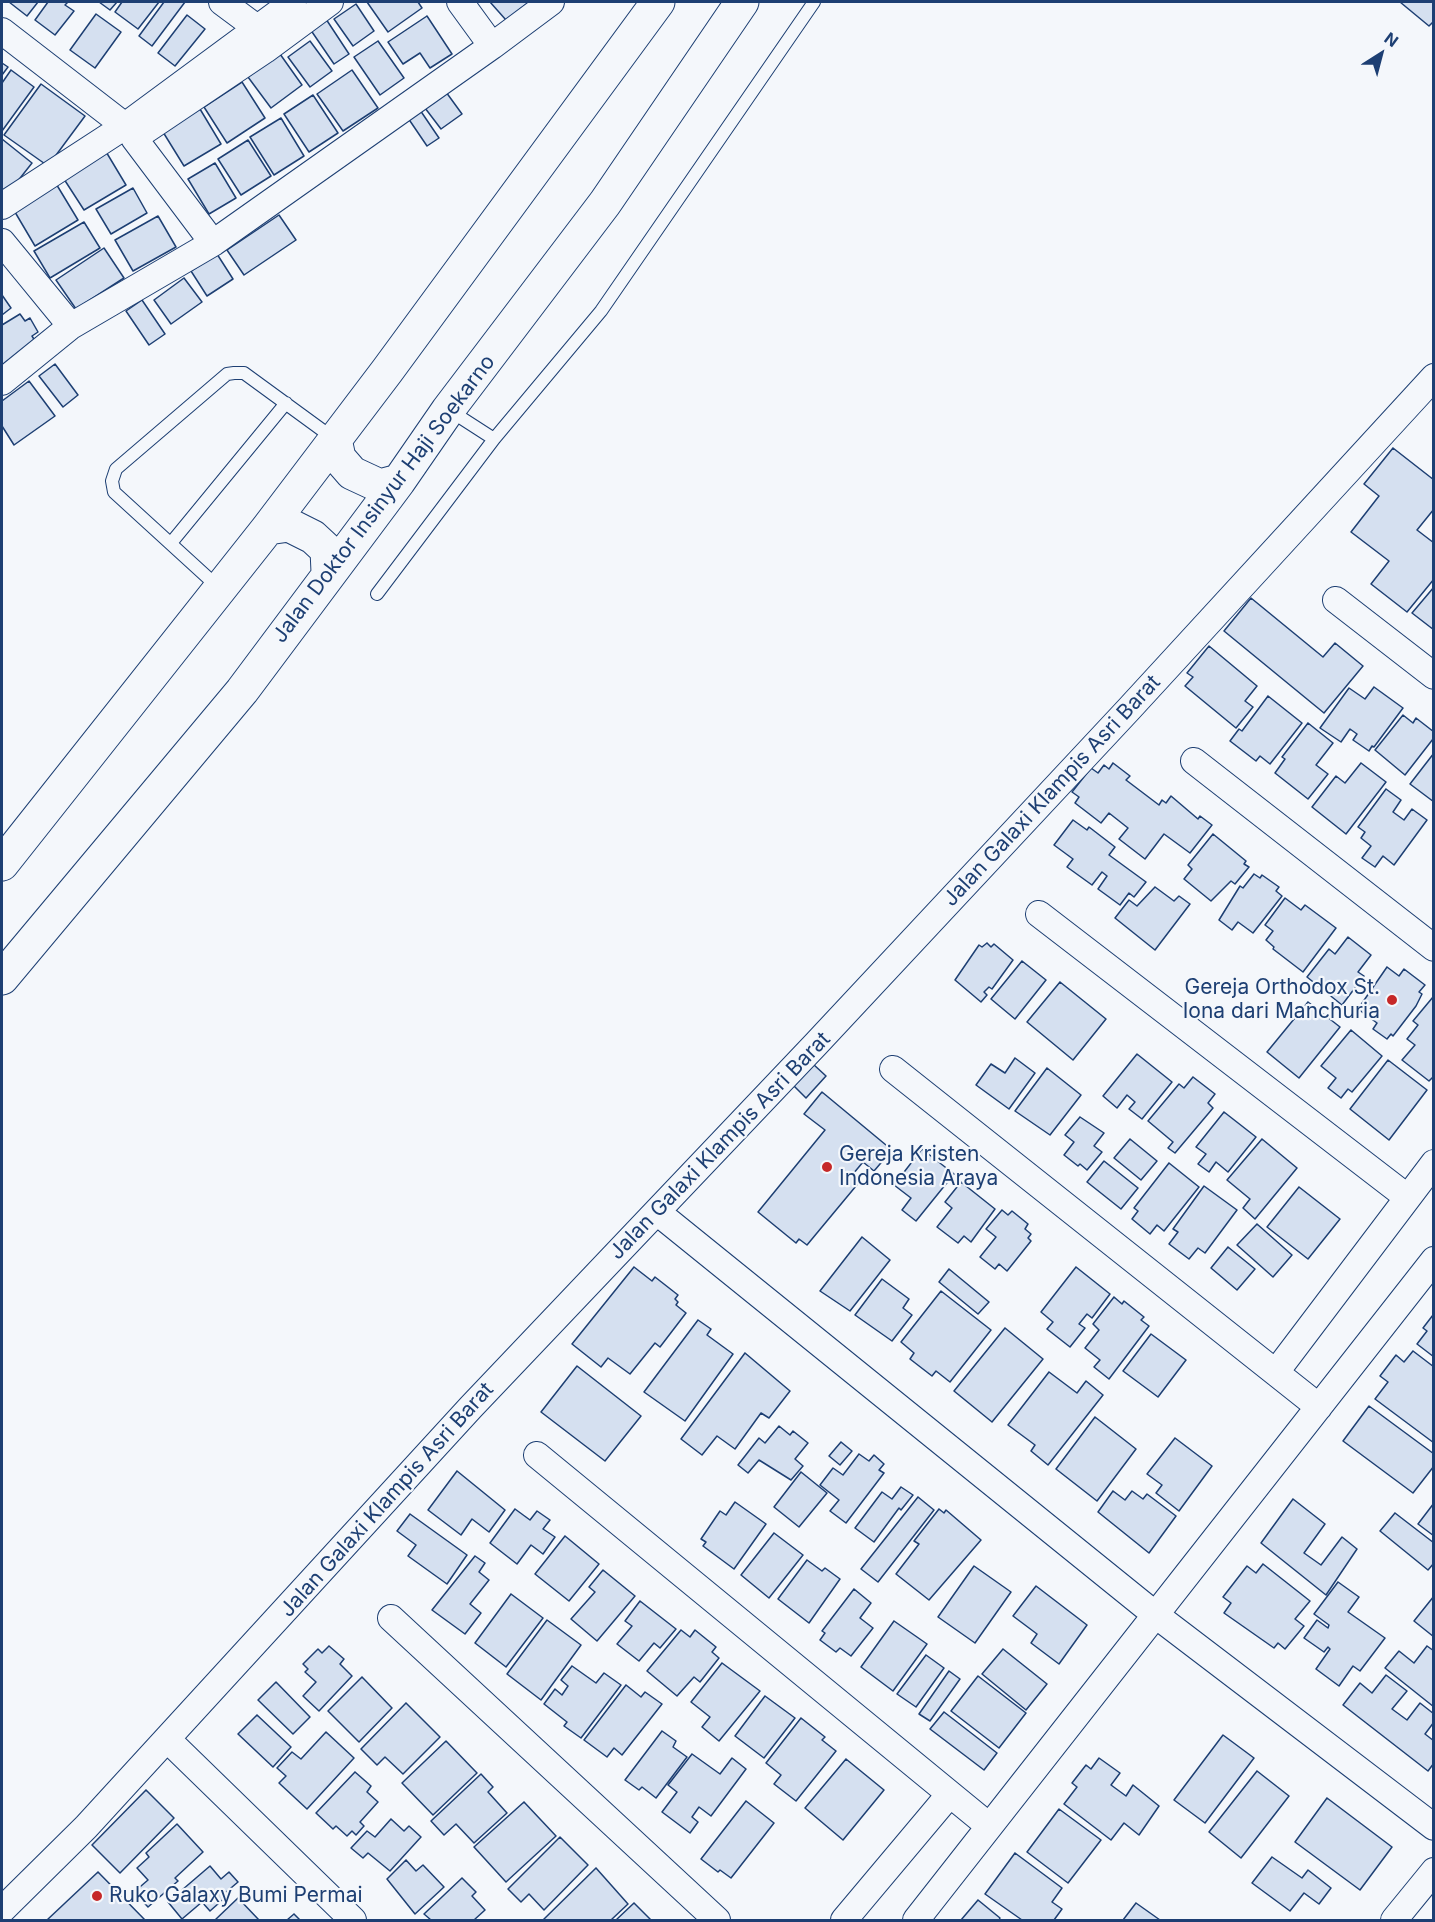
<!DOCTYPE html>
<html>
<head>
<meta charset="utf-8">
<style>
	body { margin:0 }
	#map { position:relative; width:1435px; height:1922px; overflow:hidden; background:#f4f7fb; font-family:Inter,sans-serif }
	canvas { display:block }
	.frame { position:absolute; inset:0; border:3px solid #1d3f73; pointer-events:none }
	.north { position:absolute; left:1351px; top:24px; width:60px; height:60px; -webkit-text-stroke:4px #f4f7fb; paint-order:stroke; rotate:36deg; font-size:16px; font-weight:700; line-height:24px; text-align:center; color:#1d3f73 }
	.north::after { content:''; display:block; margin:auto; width:21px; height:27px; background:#1d3f73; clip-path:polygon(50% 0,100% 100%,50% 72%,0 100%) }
</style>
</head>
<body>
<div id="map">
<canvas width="1435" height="1922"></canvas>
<div class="frame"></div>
<div class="north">N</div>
</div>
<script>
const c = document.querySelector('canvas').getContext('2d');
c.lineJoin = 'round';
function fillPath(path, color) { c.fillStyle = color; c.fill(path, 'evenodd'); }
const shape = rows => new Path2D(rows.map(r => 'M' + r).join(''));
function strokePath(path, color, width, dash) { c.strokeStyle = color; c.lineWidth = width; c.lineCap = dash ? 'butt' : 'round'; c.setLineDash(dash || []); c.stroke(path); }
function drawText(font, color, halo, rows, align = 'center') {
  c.font = font + ' Inter,sans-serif'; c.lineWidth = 4.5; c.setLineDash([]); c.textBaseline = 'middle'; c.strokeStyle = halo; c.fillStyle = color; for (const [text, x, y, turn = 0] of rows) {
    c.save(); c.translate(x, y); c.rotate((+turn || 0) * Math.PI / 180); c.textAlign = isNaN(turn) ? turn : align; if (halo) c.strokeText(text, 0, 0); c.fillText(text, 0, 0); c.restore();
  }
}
const building = shape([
	[9,2,38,2,27,16,9,2],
	[48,2,68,2,65,5,74,11,55,35,35,20,48,2],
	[99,2,117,2,110,10,99,2],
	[122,2,159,2,138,29,115,12,122,2],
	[164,2,185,2,152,46,139,36,164,2],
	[367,2,418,2,422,8,388,32,367,2],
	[490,2,529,2,506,20,490,2],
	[1400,2,1434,2,1434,21,1429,26,1400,2],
	[356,4,374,31,353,46,334,19,356,4],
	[96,14,121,32,95,68,70,50,96,14],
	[187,15,205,29,175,66,158,53,187,15],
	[324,16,349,54,334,64,308,26,324,16],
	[427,16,452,54,430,68,420,53,403,64,388,42,427,16],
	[310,41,332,71,310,87,288,57,310,41],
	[378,41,404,78,380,95,354,57,378,41],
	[280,54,302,85,271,108,248,77,280,54],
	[2,63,8,67,2,75,2,63],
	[11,70,34,87,2,131,2,83,11,70],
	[352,70,378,108,343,131,317,94,352,70],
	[242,82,265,118,227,143,204,107,242,82],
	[41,84,85,116,48,166,4,135,41,84],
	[446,92,462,114,441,129,425,108,446,92],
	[313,95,338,133,309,152,284,114,313,95],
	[200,109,221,144,184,166,163,132,200,109],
	[420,110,439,138,427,146,408,118,420,110],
	[281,118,304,156,274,175,250,137,281,118],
	[2,139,32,163,2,201,2,139],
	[248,140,271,176,241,195,218,159,248,140],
	[105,150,126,185,84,210,62,176,105,150],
	[215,163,236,198,209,214,188,179,215,163],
	[55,182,78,220,35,246,12,207,55,182],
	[133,188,147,213,111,234,96,209,133,188],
	[279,215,296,240,244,275,227,250,279,215],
	[158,216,176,247,133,271,115,240,158,216],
	[84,222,100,248,50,278,34,251,84,222],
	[104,248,124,278,76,309,56,280,104,248],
	[217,254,233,279,207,296,191,271,217,254],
	[184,278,202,302,171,324,154,300,184,278],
	[2,295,11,308,2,315,2,295],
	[142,300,165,334,149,345,126,311,142,300],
	[20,314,25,321,30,318,38,332,32,336,38,346,2,368,2,325,20,314],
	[55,364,78,395,63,407,39,376,55,364],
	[29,381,55,416,14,445,2,426,2,401,29,381],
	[1393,448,1434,480,1434,509,1417,530,1434,543,1434,579,1407,612,1371,584,1389,561,1351,532,1379,496,1364,484,1393,448],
	[1434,587,1434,630,1412,613,1434,587],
	[1251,598,1323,657,1335,643,1363,666,1324,713,1224,631,1251,598],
	[1209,646,1257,686,1245,701,1253,707,1236,728,1185,686,1193,677,1187,673,1209,646],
	[1374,687,1403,708,1374,747,1372,746,1369,751,1353,740,1357,734,1350,729,1341,742,1320,728,1349,688,1365,699,1374,687],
	[1268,696,1302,723,1270,764,1260,756,1256,761,1230,741,1239,729,1242,731,1268,696],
	[1403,715,1413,723,1416,718,1434,732,1433,739,1405,775,1375,750,1403,715],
	[1308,723,1333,743,1316,765,1328,774,1308,799,1275,773,1285,759,1282,757,1308,723],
	[1434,753,1434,802,1410,784,1434,753],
	[1113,763,1130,776,1126,780,1159,805,1162,800,1166,803,1171,796,1198,819,1200,816,1212,825,1190,853,1164,834,1145,859,1119,839,1128,828,1109,813,1101,823,1075,803,1079,797,1072,792,1091,768,1098,773,1104,765,1109,769,1113,763],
	[1361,763,1386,782,1346,834,1312,807,1336,776,1345,783,1361,763],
	[1386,789,1401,800,1393,812,1404,820,1412,809,1427,820,1394,865,1383,856,1375,867,1362,858,1371,846,1361,838,1365,832,1358,827,1386,789],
	[1073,820,1087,830,1089,827,1115,847,1109,855,1146,882,1134,897,1129,893,1120,905,1098,889,1107,876,1102,872,1092,885,1067,867,1073,859,1054,845,1073,820],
	[1213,834,1246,861,1244,864,1249,867,1235,884,1231,881,1211,901,1184,879,1192,869,1188,865,1213,834],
	[1254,874,1260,878,1262,875,1279,887,1276,891,1282,896,1253,933,1238,922,1232,930,1219,920,1240,886,1243,888,1254,874],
	[1155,887,1174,901,1179,896,1190,904,1155,950,1115,918,1129,900,1137,906,1155,887],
	[1285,898,1301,910,1305,905,1336,928,1303,972,1273,949,1274,947,1266,940,1273,931,1265,925,1285,898],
	[1348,937,1371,955,1358,972,1364,976,1342,1005,1307,977,1329,949,1335,954,1348,937],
	[987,943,991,947,994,944,1013,960,992,989,989,987,984,992,987,995,981,1002,955,980,979,945,982,947,987,943],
	[1022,961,1046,980,1015,1019,991,999,1022,961],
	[1387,967,1399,976,1404,969,1425,985,1419,992,1422,994,1416,1006,1393,1036,1391,1034,1387,1039,1373,1029,1377,1023,1358,1009,1387,967],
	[1060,982,1106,1019,1073,1060,1027,1022,1060,982],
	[1433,997,1434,1076,1429,1081,1402,1060,1415,1045,1407,1039,1418,1025,1413,1021,1433,997],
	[1308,1002,1340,1027,1299,1078,1267,1052,1308,1002],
	[1351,1030,1382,1056,1352,1092,1348,1089,1341,1098,1328,1088,1336,1078,1321,1066,1351,1030],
	[1137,1054,1172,1082,1142,1119,1129,1109,1135,1102,1127,1095,1117,1108,1103,1096,1137,1054],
	[1015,1058,1035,1073,1009,1109,976,1085,991,1064,1005,1073,1015,1058],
	[1388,1060,1427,1090,1389,1140,1350,1109,1388,1060],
	[813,1064,826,1076,806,1098,793,1085,813,1064],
	[1047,1068,1081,1095,1050,1135,1015,1111,1047,1068],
	[1193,1077,1215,1094,1208,1103,1213,1108,1175,1153,1168,1148,1173,1142,1148,1121,1179,1084,1184,1088,1193,1077],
	[822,1092,892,1150,874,1171,863,1162,853,1174,861,1180,807,1245,799,1239,796,1243,758,1212,825,1130,804,1114,822,1092],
	[1224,1112,1256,1137,1228,1172,1216,1162,1209,1172,1198,1164,1206,1154,1196,1147,1224,1112],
	[1080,1117,1104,1133,1094,1146,1102,1152,1087,1170,1080,1164,1078,1166,1064,1155,1074,1142,1065,1135,1080,1117],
	[1130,1139,1157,1161,1141,1180,1114,1158,1130,1139],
	[1262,1139,1297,1168,1255,1219,1243,1208,1250,1199,1227,1180,1262,1139],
	[922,1149,954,1174,916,1221,902,1210,911,1198,894,1185,922,1149],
	[1104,1161,1138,1188,1121,1209,1087,1182,1104,1161],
	[1169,1163,1199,1187,1164,1231,1157,1225,1150,1234,1132,1219,1138,1211,1134,1208,1169,1163],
	[961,1182,995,1209,971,1242,964,1236,958,1243,937,1227,952,1208,945,1202,961,1182],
	[1204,1186,1237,1210,1205,1253,1198,1248,1189,1259,1169,1244,1178,1232,1173,1229,1204,1186],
	[1299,1187,1340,1219,1308,1259,1267,1227,1299,1187],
	[1002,1210,1008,1215,1012,1211,1028,1224,1025,1229,1031,1234,1028,1238,1031,1241,1007,1271,999,1264,995,1269,980,1257,996,1237,986,1229,1002,1210],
	[1257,1224,1292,1255,1273,1277,1237,1245,1257,1224],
	[862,1237,890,1260,850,1311,820,1291,862,1237],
	[1228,1247,1255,1269,1237,1290,1211,1268,1228,1247],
	[634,1267,652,1281,655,1277,678,1295,675,1299,678,1302,676,1305,686,1313,660,1347,655,1343,630,1374,608,1358,601,1367,572,1344,634,1267],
	[1076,1267,1110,1294,1092,1318,1087,1314,1079,1324,1085,1328,1070,1347,1047,1329,1053,1322,1041,1312,1076,1267],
	[949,1269,989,1302,978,1314,939,1282,949,1269],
	[882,1279,909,1299,903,1308,912,1315,892,1341,855,1315,882,1279],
	[941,1291,991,1330,950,1382,936,1371,932,1376,910,1359,914,1353,901,1342,941,1291],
	[1114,1297,1122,1304,1124,1301,1144,1317,1141,1320,1149,1326,1109,1379,1094,1367,1100,1360,1085,1348,1099,1330,1093,1324,1114,1297],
	[1433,1315,1434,1315,1434,1357,1417,1344,1427,1331,1423,1328,1433,1315],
	[698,1320,711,1329,707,1335,733,1354,685,1421,644,1392,698,1320],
	[1005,1328,1043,1359,992,1422,954,1391,1005,1328],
	[1151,1334,1186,1360,1158,1397,1123,1371,1151,1334],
	[1413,1351,1434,1367,1434,1443,1375,1399,1388,1382,1380,1376,1396,1355,1404,1362,1413,1351],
	[745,1353,790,1391,769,1418,761,1413,735,1449,717,1436,702,1455,681,1439,745,1353],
	[577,1366,641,1416,605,1461,541,1412,577,1366],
	[1049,1372,1077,1393,1086,1381,1103,1395,1048,1465,1031,1451,1035,1445,1008,1425,1049,1372],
	[1369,1406,1434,1454,1434,1466,1413,1493,1343,1441,1369,1406],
	[1095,1417,1136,1449,1097,1501,1056,1469,1095,1417],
	[779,1426,790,1435,793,1431,808,1443,795,1459,803,1466,791,1480,759,1460,748,1473,738,1465,759,1438,765,1443,779,1426],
	[1175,1438,1212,1466,1179,1511,1156,1493,1162,1485,1147,1474,1175,1438],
	[841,1442,852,1451,840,1465,829,1456,841,1442],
	[859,1454,869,1461,874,1455,884,1464,879,1470,884,1473,846,1523,830,1511,839,1500,820,1485,833,1468,843,1475,859,1454],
	[457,1471,505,1510,489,1532,472,1519,461,1535,428,1510,457,1471],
	[801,1472,827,1493,799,1527,774,1507,801,1472],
	[901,1487,913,1495,901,1510,899,1508,874,1542,855,1528,882,1492,892,1499,901,1487],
	[1113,1491,1125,1500,1132,1491,1143,1499,1147,1494,1176,1516,1149,1553,1098,1512,1113,1491],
	[918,1497,934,1510,878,1582,861,1569,918,1497],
	[1293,1499,1325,1524,1304,1553,1321,1565,1342,1537,1357,1549,1326,1595,1261,1543,1293,1499],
	[735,1502,766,1524,734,1569,703,1546,706,1542,701,1539,720,1511,726,1515,735,1502],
	[1434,1503,1434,1536,1418,1524,1434,1503],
	[515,1509,530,1520,537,1511,550,1520,543,1529,555,1537,543,1554,531,1545,517,1564,490,1543,515,1509],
	[939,1509,944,1513,946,1510,981,1540,929,1600,896,1574,919,1544,914,1541,939,1509],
	[1395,1513,1434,1543,1434,1563,1428,1570,1380,1531,1395,1513],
	[410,1514,467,1555,447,1584,408,1556,416,1545,397,1531,410,1514],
	[774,1533,803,1555,769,1598,741,1575,774,1533],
	[565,1536,599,1564,569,1601,535,1574,565,1536],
	[475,1556,485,1563,479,1572,489,1580,470,1604,481,1613,465,1634,432,1610,475,1556],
	[807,1560,822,1571,825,1568,840,1579,809,1623,778,1599,807,1560],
	[1263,1564,1310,1601,1295,1619,1304,1626,1285,1649,1278,1643,1274,1648,1224,1613,1231,1603,1223,1597,1247,1566,1256,1573,1263,1564],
	[974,1566,1011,1592,975,1643,938,1617,974,1566],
	[603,1570,635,1596,597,1641,571,1619,595,1592,589,1587,603,1570],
	[1338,1582,1359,1597,1348,1612,1385,1638,1360,1671,1353,1666,1339,1686,1316,1669,1330,1649,1328,1647,1324,1652,1304,1638,1317,1620,1328,1628,1329,1625,1314,1614,1338,1582],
	[1036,1586,1087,1625,1059,1664,1031,1643,1037,1634,1013,1616,1036,1586],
	[854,1589,871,1603,860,1618,873,1628,851,1656,840,1648,836,1652,820,1640,825,1633,822,1631,854,1589],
	[511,1594,543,1618,506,1667,475,1643,511,1594],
	[1434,1596,1434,1637,1414,1621,1434,1596],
	[640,1601,676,1629,660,1648,654,1643,639,1661,617,1644,632,1626,625,1621,640,1601],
	[547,1620,581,1645,541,1700,507,1674,547,1620],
	[894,1621,927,1644,893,1691,861,1667,894,1621],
	[681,1630,690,1637,695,1630,716,1647,712,1652,719,1658,700,1682,694,1677,677,1696,647,1671,681,1630],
	[329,1646,344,1659,340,1664,352,1676,319,1711,303,1696,316,1682,305,1672,308,1669,303,1664,318,1649,322,1653,329,1646],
	[1427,1646,1434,1651,1434,1707,1385,1668,1399,1651,1414,1663,1427,1646],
	[1003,1649,1047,1684,1026,1710,982,1674,1003,1649],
	[926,1655,944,1668,916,1707,897,1694,926,1655],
	[722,1663,760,1691,719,1741,702,1727,710,1717,691,1702,722,1663],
	[572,1666,596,1683,604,1673,621,1685,581,1738,564,1726,567,1722,544,1704,555,1689,562,1695,568,1686,561,1680,572,1666],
	[949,1671,960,1679,930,1721,919,1714,949,1671],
	[1386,1675,1407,1691,1392,1709,1407,1720,1420,1703,1434,1714,1434,1722,1425,1734,1434,1741,1434,1763,1428,1771,1343,1705,1360,1683,1372,1693,1386,1675],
	[978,1676,1026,1713,999,1748,951,1711,978,1676],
	[362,1677,392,1708,359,1742,328,1711,362,1677],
	[276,1682,310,1717,293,1734,258,1700,276,1682],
	[626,1685,641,1697,645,1692,662,1704,622,1755,614,1748,607,1757,584,1740,626,1685],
	[765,1696,795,1718,764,1758,735,1736,765,1696],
	[406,1703,440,1737,403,1774,385,1757,377,1765,361,1749,406,1703],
	[944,1712,997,1753,984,1770,930,1729,944,1712],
	[257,1715,291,1747,273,1767,238,1734,257,1715],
	[801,1718,825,1737,822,1740,836,1751,796,1801,774,1784,781,1775,766,1763,801,1718],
	[662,1731,676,1741,673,1747,687,1757,656,1798,642,1787,639,1790,625,1780,662,1731],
	[326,1732,354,1758,307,1809,279,1783,286,1776,277,1768,292,1752,301,1759,326,1732],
	[1223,1735,1254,1758,1205,1823,1174,1800,1223,1735],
	[446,1741,477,1773,433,1815,402,1783,446,1741],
	[692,1754,720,1774,732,1758,746,1769,711,1816,699,1807,692,1817,698,1822,690,1833,662,1812,677,1792,668,1785,692,1754],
	[1099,1758,1120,1773,1111,1785,1126,1796,1133,1785,1159,1806,1139,1835,1124,1823,1111,1840,1064,1804,1077,1787,1072,1783,1086,1765,1091,1769,1099,1758],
	[846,1759,884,1790,843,1840,805,1808,846,1759],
	[1257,1771,1289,1796,1241,1858,1209,1832,1257,1771],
	[355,1772,371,1786,367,1792,378,1802,360,1822,364,1826,356,1835,352,1831,347,1836,336,1826,333,1829,316,1813,355,1772],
	[481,1774,493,1787,488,1792,507,1813,474,1843,456,1824,444,1835,431,1821,481,1774],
	[146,1790,174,1818,120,1873,92,1845,146,1790],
	[1327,1798,1392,1847,1360,1890,1295,1842,1327,1798],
	[746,1801,774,1823,731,1878,720,1870,718,1872,701,1859,746,1801],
	[524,1802,556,1836,506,1882,474,1847,524,1802],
	[1059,1809,1101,1840,1068,1883,1027,1852,1059,1809],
	[391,1819,404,1831,409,1826,421,1837,390,1871,368,1853,363,1858,351,1848,367,1831,375,1837,391,1819],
	[177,1824,203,1852,175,1878,178,1881,148,1907,134,1892,148,1880,137,1868,149,1857,146,1853,177,1824],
	[560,1837,588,1865,544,1910,529,1894,521,1902,508,1889,560,1837],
	[1015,1853,1062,1888,1052,1902,1062,1909,1054,1920,1022,1920,985,1894,1015,1853],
	[1272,1857,1302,1878,1308,1870,1331,1888,1319,1904,1304,1893,1290,1911,1252,1883,1272,1857],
	[406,1860,416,1871,423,1865,444,1887,415,1914,387,1879,406,1860],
	[210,1866,221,1879,229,1872,238,1882,225,1893,228,1895,210,1911,202,1902,182,1919,168,1902,210,1866],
	[596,1868,628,1904,611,1920,543,1920,596,1868],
	[98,1872,145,1920,47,1920,98,1872],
	[462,1878,476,1892,472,1896,485,1910,474,1920,431,1920,424,1914,462,1878],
	[238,1898,259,1920,215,1920,238,1898],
	[978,1900,1000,1918,999,1920,961,1920,978,1900],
	[634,1903,651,1920,616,1920,634,1903],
	[1136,1903,1160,1920,1123,1920,1136,1903],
	[294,1914,300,1920,287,1920,294,1914]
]);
const service = shape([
	[449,410,494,439,601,311,814,2],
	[171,543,286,403],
	[218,587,114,492,112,481,116,469,227,374,234,373,244,373,333,438],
	[377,594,494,439]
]);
const minor = shape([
	[222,2,257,28],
	[460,2,492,46],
	[2,31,125,126],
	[2,206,125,126,293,2],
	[2,242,71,326],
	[213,243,134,138,265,50,330,2],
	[2,382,71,326,213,243,492,46,551,2],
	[1336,600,1434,676],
	[1194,761,1434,948],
	[1039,914,1407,1197],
	[893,1069,1319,1407],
	[657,1212,1157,1616,1434,1827],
	[1276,1372,1434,1163],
	[537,1455,989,1826],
	[391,1618,717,1920],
	[167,1739,353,1920],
	[2,1910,86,1827,471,1407,816,1044,1129,709,1434,377],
	[844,1920,949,1795],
	[916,1920,1434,1260],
	[1394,1920,1434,1871]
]);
const primary = shape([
	[335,439,339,458,352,473,380,486,399,481],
	[268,528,289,525,313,537,327,550,328,572],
	[2,864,268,528,387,371,658,2],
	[2,978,242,691,399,481,448,410,605,203,742,2]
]);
const markers = [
	[1392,1000,6,"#c62828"],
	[827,1167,6,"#c62828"],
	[97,1896,6,"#c62828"]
];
const streetNames = [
	["Jalan Doktor Insinyur Haji Soekarno",384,499,-53],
	["Jalan Galaxi Klampis Asri Barat",1052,791,-47],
	["Jalan Galaxi Klampis Asri Barat",720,1146,-46],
	["Jalan Galaxi Klampis Asri Barat",387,1500,-48]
];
const poiNames = [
	["Gereja Orthodox St.",1380,988,"right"],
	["Iona dari Manchuria",1380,1012,"right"],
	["Gereja Kristen",839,1155],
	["Indonesia Araya",839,1179],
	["Ruko Galaxy Bumi Permai",109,1896]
];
fillPath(building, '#d5e0f0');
strokePath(building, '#1d3f73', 1.5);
strokePath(service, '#1d3f73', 14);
strokePath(minor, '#1d3f73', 28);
strokePath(primary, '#1d3f73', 35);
strokePath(service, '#f4f7fb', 12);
strokePath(minor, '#f4f7fb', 26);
strokePath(primary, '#f4f7fb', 33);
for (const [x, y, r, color] of markers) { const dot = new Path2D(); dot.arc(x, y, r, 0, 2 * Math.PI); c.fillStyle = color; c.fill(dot); strokePath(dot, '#f4f7fb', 2); }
drawText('21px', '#1d3f73', '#f4f7fb', streetNames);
drawText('21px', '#1d3f73', '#f4f7fb', poiNames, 'left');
</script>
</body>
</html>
